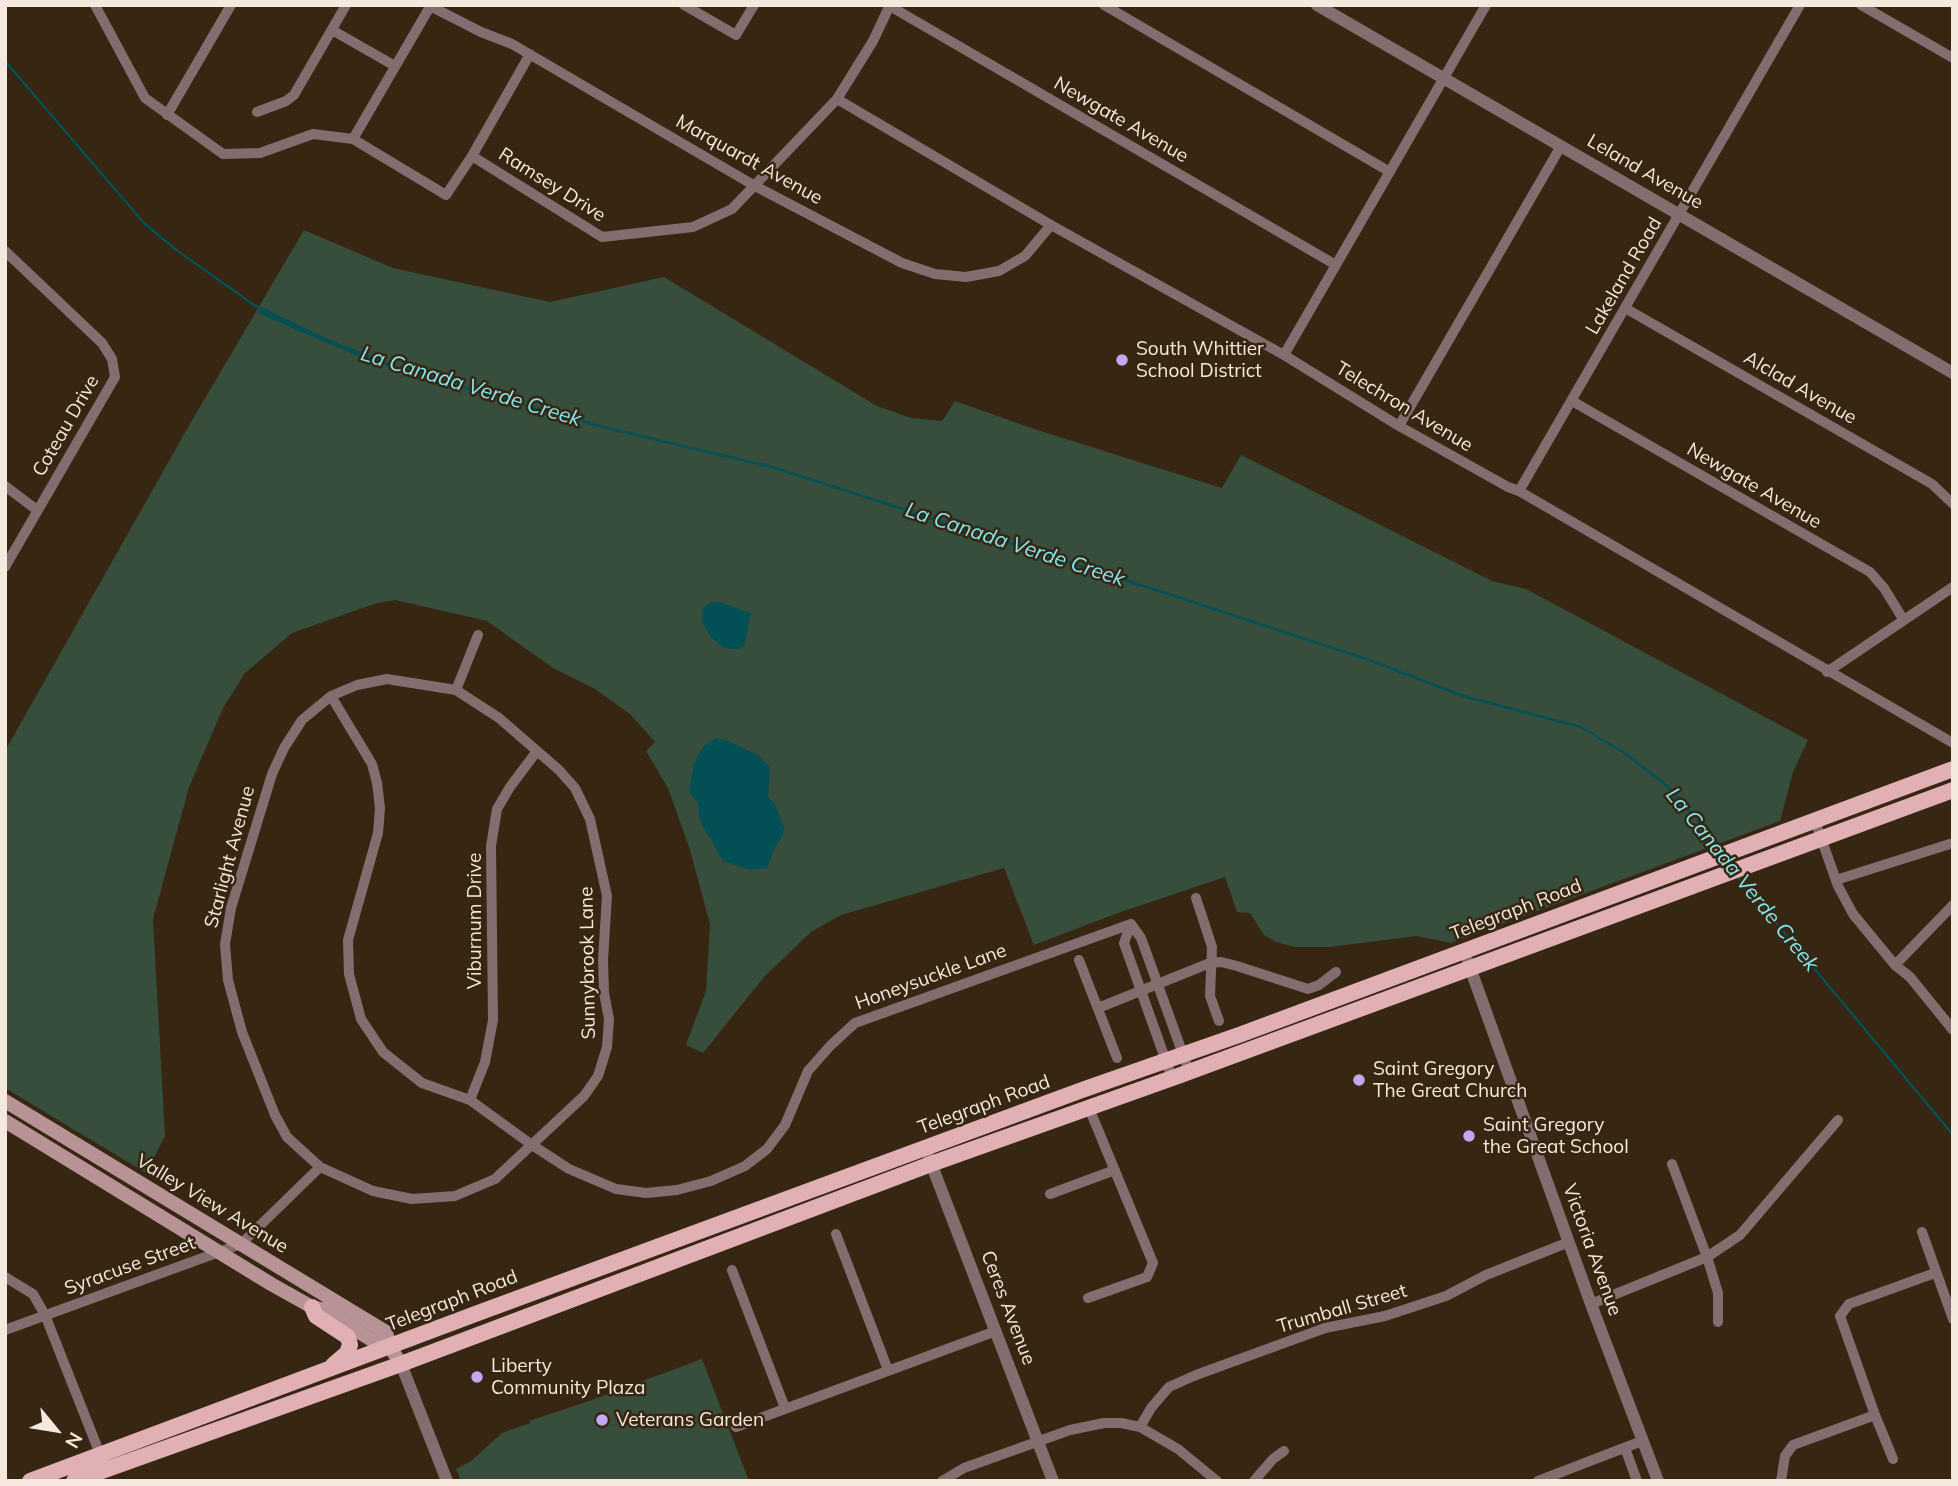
<!DOCTYPE html>
<html>
<head>
<meta charset="utf-8">
<style>
	body { margin:0 }
	#map { position:relative; width:1958px; height:1486px; overflow:hidden; background:#362612; font-family:Mulish,sans-serif }
	canvas { display:block }
	.frame { position:absolute; inset:0; border:7px solid #f4e9dc; pointer-events:none }
	.north { position:absolute; left:21px; top:1395px; width:70px; height:70px; -webkit-text-stroke:5px #362612; paint-order:stroke; rotate:120deg; font-size:19px; font-weight:700; line-height:28px; text-align:center; color:#f4e9dc }
	.north::after { content:''; display:block; margin:auto; width:24px; height:32px; background:#f4e9dc; clip-path:polygon(50% 0,100% 100%,50% 72%,0 100%) }
</style>
</head>
<body>
<div id="map">
<canvas width="1958" height="1486"></canvas>
<div class="frame"></div>
<div class="north">N</div>
</div>
<script>
const c = document.querySelector('canvas').getContext('2d');
c.lineJoin = 'round';
function fillPath(path, color) { c.fillStyle = color; c.fill(path, 'evenodd'); }
const shape = rows => new Path2D(rows.map(r => 'M' + r).join(''));
function strokePath(path, color, width, dash) { c.strokeStyle = color; c.lineWidth = width; c.lineCap = dash ? 'butt' : 'round'; c.setLineDash(dash || []); c.stroke(path); }
function drawText(font, color, halo, rows, align = 'center') {
  c.font = font + ' Mulish,sans-serif'; c.lineWidth = 5; c.setLineDash([]); c.textBaseline = 'middle'; c.strokeStyle = halo; c.fillStyle = color; for (const [text, x, y, turn = 0] of rows) {
    c.save(); c.translate(x, y); c.rotate((+turn || 0) * Math.PI / 180); c.textAlign = isNaN(turn) ? turn : align; if (halo) c.strokeText(text, 0, 0); c.fillText(text, 0, 0); c.restore();
  }
}
const green = shape([
	[304,230,393,268,550,302,664,277,877,406,911,418,942,421,955,401,1034,429,1222,488,1241,455,1492,581,1526,589,1808,740,1793,772,1780,821,1451,943,1417,936,1330,947,1295,947,1276,942,1264,935,1250,913,1237,912,1225,877,1115,914,1034,945,1004,868,841,915,811,932,764,977,703,1053,686,1045,706,991,710,924,690,850,668,788,646,751,655,742,630,714,595,689,553,668,487,621,395,600,377,603,292,633,245,673,223,708,189,787,153,919,165,1136,146,1173,5,1088,5,751,187,429],
	[702,1359,749,1481,461,1481,456,1469,471,1461,502,1433,530,1423,529,1421,586,1402]
]);
const water = shape([
	[260,310,370,359,369,361,258,313],
	[711,602,719,602,751,613,744,646,737,649,724,648,710,636,702,621,702,613,704,607],
	[716,738,726,740,758,755,770,767,768,797,775,804,784,827,782,837,774,848,767,868,751,870,723,861,703,826,699,817,698,803,689,792,694,764,699,754,704,746]
]);
const stream = shape([
	[5,61,144,223,175,249,254,305,331,342,400,369,607,428,772,467,1190,601,1372,661,1463,696,1581,727,1626,754,1666,785,1710,834,1721,851],
	[1738,877,1953,1135]
]);
const minor = shape([
	[95,5,145,98,223,154,260,153,313,134,353,139,446,195,472,156,602,237,693,227,732,209,837,99,873,41,890,5],
	[684,5,736,35,754,5],
	[888,5,1336,265],
	[1104,5,1390,172],
	[1861,5,1953,58],
	[430,6,481,32,512,44,755,186,902,263,935,274,966,277,999,271,1025,256,1051,225],
	[332,30,395,66],
	[837,99,1051,225,1284,355,1399,426,1508,487,1519,491,1953,743],
	[257,112,286,101,294,95,346,5],
	[167,115,231,5],
	[353,139,431,5],
	[472,156,530,54],
	[5,251,102,343,112,359,115,377,5,567],
	[1625,308,1932,484,1953,504],
	[1284,355,1486,5],
	[1572,401,1870,572,1884,588,1903,619],
	[1399,426,1561,146],
	[5,486,37,510],
	[1519,491,1800,5],
	[1827,672,1953,587],
	[387,679,456,690,499,718,559,770,575,788,590,819,607,896,603,960,604,993,609,1019,607,1047,598,1076,584,1096,495,1179,455,1196,412,1199,373,1191,320,1167,287,1137,275,1115,242,1032,228,980,225,944,231,908,272,774,284,748,302,720,331,696,357,685,387,679],
	[456,690,478,635],
	[331,696,372,764,377,783,380,808,378,833,348,940,349,974,361,1019,383,1052,422,1083,470,1100,532,1145,569,1169,616,1189,646,1193,677,1190,711,1181,745,1166,767,1149,785,1125,808,1071,830,1046,855,1023,1131,924],
	[1815,821,1838,886,1853,914,1895,965,1910,977,1953,1030],
	[1836,880,1953,843],
	[1196,898,1212,947,1210,996,1219,1021],
	[1131,924,1124,943,1172,1078],
	[1131,924,1141,938,1189,1071],
	[1079,960,1117,1058],
	[1895,965,1953,905],
	[1098,1008,1210,963,1221,962,1237,966,1308,989,1319,985,1336,972],
	[470,1100,485,1062,493,1020,491,846,497,809,510,787,537,751],
	[1672,1164,1707,1257,1718,1293,1718,1322],
	[1050,1194,1115,1170],
	[1922,1232,1953,1319],
	[836,1234,888,1370],
	[732,1270,785,1408],
	[5,1277,33,1294,45,1315,102,1459],
	[1088,1298,1147,1277,1153,1263,1089,1108],
	[1591,1304,1707,1257,1740,1235,1838,1120],
	[5,1330,241,1244,320,1167],
	[736,1427,996,1331],
	[1140,1427,1151,1408,1169,1387,1196,1375,1325,1328,1385,1316,1446,1296,1486,1275,1569,1242],
	[1625,1448,1637,1481],
	[1893,1459,1875,1415,1840,1316,1849,1304,1935,1273],
	[942,1481,964,1468,1070,1430,1104,1423,1121,1423,1140,1427,1178,1449,1217,1481],
	[1254,1481,1273,1459,1284,1451],
	[1538,1481,1642,1441],
	[1781,1481,1785,1456,1793,1445,1875,1415]
]);
const tertiary = shape([
	[1317,5,1953,373],
	[1468,962,1591,1304,1658,1481],
	[929,1158,1053,1481],
	[401,1364,447,1481]
]);
const secondary = shape([
	[5,1101,386,1332,390,1347,401,1364],
	[5,1121,271,1284,312,1307,321,1309,372,1340,390,1347]
]);
const primary = shape([
	[312,1307,316,1316,348,1337,350,1345,347,1353,333,1365],
	[30,1481,478,1313,1082,1090,1239,1035,1953,769],
	[74,1481,401,1364,931,1164,1178,1076,1953,790]
]);
const markers = [
	[1122,360,7,"#c3a7f2"],
	[1359,1080,7,"#c3a7f2"],
	[1469,1136,7,"#c3a7f2"],
	[477,1377,7,"#c3a7f2"],
	[602,1420,7,"#c3a7f2"]
];
const streetNames = [
	["Newgate Avenue",1121,120,30],
	["Marquardt Avenue",749,160,29],
	["Leland Avenue",1645,172,30],
	["Ramsey Drive",552,185,32],
	["Lakeland Road",1624,276,-60],
	["Alclad Avenue",1800,388,30],
	["Telechron Avenue",1404,407,31],
	["Coteau Drive",66,426,-60],
	["Newgate Avenue",1754,486,30],
	["Starlight Avenue",230,857,-75],
	["Telegraph Road",1516,910,-21],
	["Viburnum Drive",475,921,-90],
	["Sunnybrook Lane",588,963,-91],
	["Honeysuckle Lane",931,977,-20],
	["Telegraph Road",984,1105,-20],
	["Valley View Avenue",212,1204,31],
	["Victoria Avenue",1592,1250,70],
	["Syracuse Street",130,1266,-20],
	["Telegraph Road",452,1301,-21],
	["Ceres Avenue",1008,1308,69],
	["Trumball Street",1342,1309,-16]
];
const poiNames = [
	["South Whittier",1136,349],
	["School District",1136,371],
	["Saint Gregory",1373,1069],
	["The Great Church",1373,1091],
	["Saint Gregory",1483,1125],
	["the Great School",1483,1147],
	["Liberty",491,1366],
	["Community Plaza",491,1388],
	["Veterans Garden",616,1420]
];
const waterNames = [
	["La Canada Verde Creek",471,387,17],
	["La Canada Verde Creek",1015,545,18],
	["La Canada Verde Creek",1742,880,51]
];
fillPath(green, '#374e3c');
fillPath(water, '#024f56');
strokePath(stream, '#024f56', 2.5);
strokePath(minor, '#846d6f', 10);
strokePath(tertiary, '#846d6f', 12);
strokePath(secondary, '#b89396', 14);
strokePath(primary, '#e0b0b4', 16);
for (const [x, y, r, color] of markers) { const dot = new Path2D(); dot.arc(x, y, r, 0, 2 * Math.PI); c.fillStyle = color; c.fill(dot); strokePath(dot, '#362612', 2.5); }
drawText('19px', '#f4e9dc', '#362612', streetNames);
drawText('19px', '#f4e9dc', '#362612', poiNames, 'left');
drawText('italic 21px', '#82e7f2', '#362612', waterNames);
</script>
</body>
</html>
